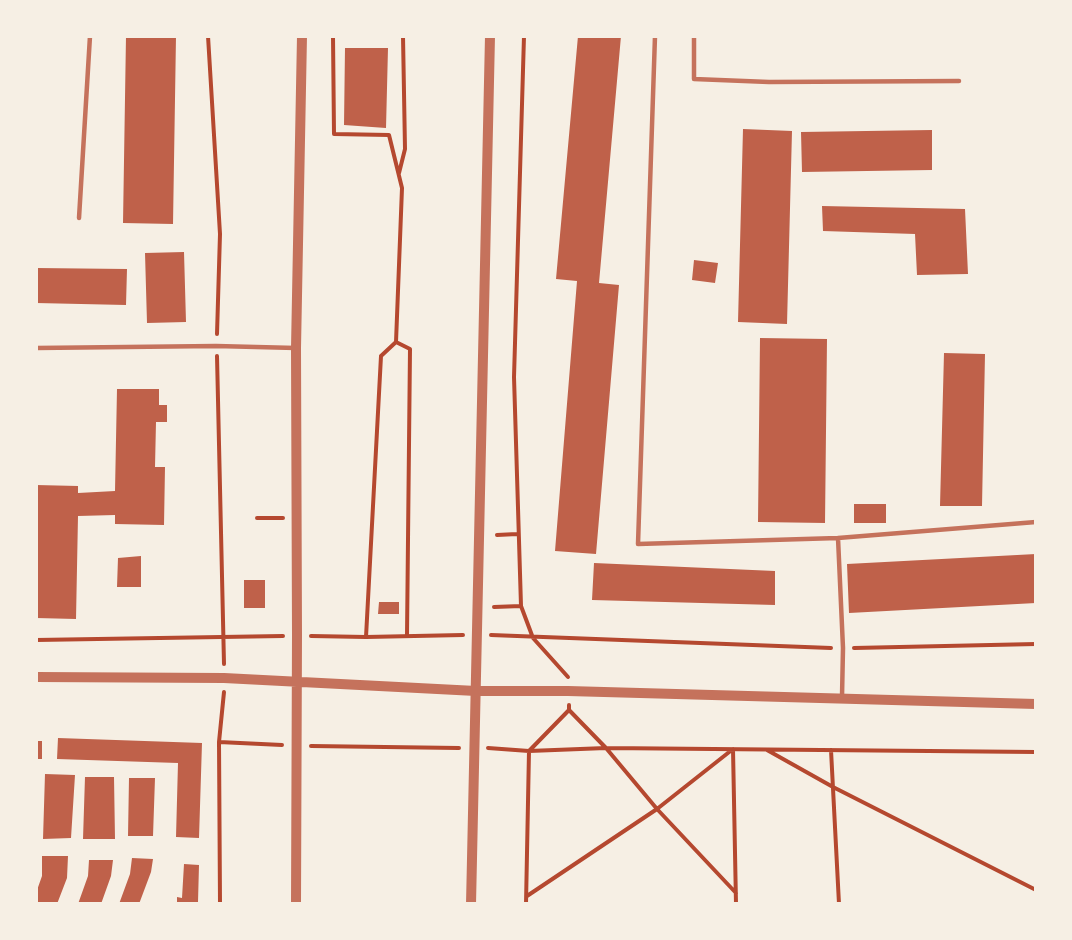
<!DOCTYPE html>
<html>
<head>
<meta charset="utf-8">
<style>
	body { margin:0 }
	#map { position:relative; width:1072px; height:940px; overflow:hidden; background:#f6efe4; font-family:"Fira Sans",sans-serif }
	canvas { display:block }
	.frame { position:absolute; inset:0; border:38px solid #f6efe4; pointer-events:none }
</style>
</head>
<body>
<div id="map">
<canvas width="1072" height="940"></canvas>
<div class="frame"></div>
</div>
<script>
const c = document.querySelector('canvas').getContext('2d');
c.lineJoin = 'round';
function fillPath(path, color) { c.fillStyle = color; c.fill(path, 'evenodd'); }
const shape = rows => new Path2D(rows.map(r => 'M' + r).join(''));
function strokePath(path, color, width, dash) { c.strokeStyle = color; c.lineWidth = width; c.lineCap = dash ? 'butt' : 'round'; c.setLineDash(dash || []); c.stroke(path); }
const building = shape([
	[126,36,176,36,173,224,123,223],
	[578,36,621,36,599,283,619,285,596,554,555,551,577,281,556,279],
	[345,48,388,48,386,128,344,125],
	[743,129,792,131,787,324,738,322],
	[932,130,932,170,802,172,801,132],
	[822,206,965,209,968,274,917,275,915,234,823,231],
	[184,252,186,322,147,323,145,253],
	[694,260,718,263,715,283,692,280],
	[36,268,127,269,126,305,36,303],
	[760,338,827,339,825,523,758,522],
	[944,353,985,354,982,506,940,506],
	[117,389,159,389,159,405,167,405,167,422,156,422,155,467,165,467,164,525,115,524,115,515,78,516,76,619,36,618,36,485,78,486,78,493,115,491],
	[854,504,886,504,886,523,854,523],
	[1036,554,1036,603,849,613,847,564],
	[141,556,141,587,117,587,118,558],
	[594,563,775,571,775,605,592,600],
	[244,580,265,580,265,608,244,608],
	[379,602,399,602,399,614,378,614],
	[58,738,202,743,199,838,176,837,178,763,57,759],
	[36,741,42,741,42,759,36,759],
	[45,774,75,775,71,838,43,839],
	[85,777,114,777,115,839,83,839],
	[129,778,155,778,153,836,128,836],
	[42,856,68,856,67,878,57,904,36,904,36,893,42,876],
	[132,858,153,859,151,872,139,904,119,904,130,874],
	[89,860,113,860,111,876,101,904,78,904,88,876],
	[184,864,199,865,198,902,191,902,191,904,177,904,177,897,182,898]
]);
const path = shape([
	[208,36,220,234,217,334],
	[333,36,334,134,389,135,402,188,396,342,381,356,366,637],
	[524,36,514,377,521,606,533,638,568,677],
	[399,173,405,149,403,36],
	[396,342,410,349,407,635],
	[217,356,224,664],
	[257,518,283,518],
	[497,535,517,534],
	[494,607,521,606],
	[491,635,831,648],
	[311,636,366,637,463,635],
	[36,640,283,636],
	[854,648,1036,644],
	[569,710,606,748,657,809,736,893],
	[219,742,282,745],
	[311,746,459,748],
	[488,748,529,751,606,748,1036,752],
	[767,750,833,787,1036,890],
	[831,750,839,904],
	[527,896,657,809,733,749,736,904],
	[220,904,219,742,224,692],
	[526,904,529,751,569,710,569,705]
]);
const service = shape([
	[655,36,638,544,838,538,843,648,842,697],
	[694,36,694,79,769,82,959,81],
	[79,218,90,36],
	[36,348,216,346,296,348],
	[838,538,1036,522]
]);
const tertiary = shape([
	[36,677,224,678,476,691,568,691,1036,704],
	[296,904,297,635,296,348,302,36],
	[471,904,490,36]
]);
fillPath(building, '#bf614a');
strokePath(path, '#b5482f', 4);
strokePath(service, '#c5725c', 4.5);
strokePath(tertiary, '#c5725c', 10);
</script>
</body>
</html>
